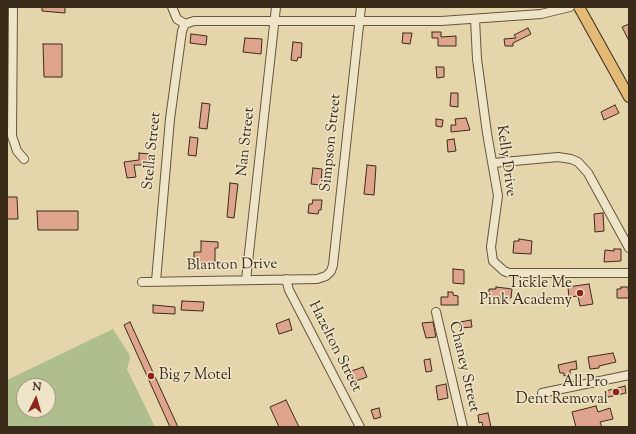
<!DOCTYPE html>
<html>
<head>
<meta charset="utf-8">
<style>
	body { margin:0 }
	#map { position:relative; width:636px; height:434px; overflow:hidden; background:#e5d5aa; font-family:"Sorts Mill Goudy",serif }
	canvas { display:block }
	.frame { position:absolute; inset:0; border:8px solid #3b2c1a; pointer-events:none }
	.north { position:absolute; left:16px; top:378px; width:40px; height:40px; box-sizing:border-box; background:#eee4c8; border:1px solid #a69a82; border-radius:50%; rotate:5deg; font-size:11px; font-weight:700; line-height:16px; text-align:center; color:#3b2c1a }
	.north::after { content:''; display:block; margin:auto; width:14px; height:18px; background:#8f2418; clip-path:polygon(50% 0,100% 100%,50% 72%,0 100%) }
</style>
</head>
<body>
<div id="map">
<canvas width="636" height="434"></canvas>
<div class="frame"></div>
<div class="north">N</div>
</div>
<script>
const c = document.querySelector('canvas').getContext('2d');
c.lineJoin = 'round';
function fillPath(path, color) { c.fillStyle = color; c.fill(path, 'evenodd'); }
const shape = rows => new Path2D(rows.map(r => 'M' + r).join(''));
function strokePath(path, color, width, dash) { c.strokeStyle = color; c.lineWidth = width; c.lineCap = dash ? 'butt' : 'round'; c.setLineDash(dash || []); c.stroke(path); }
function drawText(font, color, halo, rows, align = 'center') {
  c.font = font + ' "Sorts Mill Goudy",serif'; c.lineWidth = 3; c.setLineDash([]); c.textBaseline = 'middle'; c.strokeStyle = halo; c.fillStyle = color; for (const [text, x, y, turn = 0] of rows) {
    c.save(); c.translate(x, y); c.rotate((+turn || 0) * Math.PI / 180); c.textAlign = isNaN(turn) ? turn : align; if (halo) c.strokeText(text, 0, 0); c.fillText(text, 0, 0); c.restore();
  }
}
const green = shape([
	[113,329,129,354,130,359,127,369,155,427,7,427,7,380],
	[24,386,48,386,48,410,24,410]
]);
const building = shape([
	[42,7,65,7,65,13,42,11,42,7],
	[629,24,629,41,622,27,629,24],
	[528,28,531,34,513,43,513,46,505,46,504,39,516,38,514,35,528,28],
	[432,32,441,32,441,37,456,36,456,46,438,46,438,38,432,38,432,32],
	[403,33,412,33,410,44,402,43,403,33],
	[191,34,207,36,206,45,190,43,191,34],
	[245,38,262,39,261,54,243,52,245,38],
	[293,42,302,43,301,58,298,57,297,61,291,60,293,42],
	[43,44,62,44,62,77,44,77,43,44],
	[436,67,444,67,444,77,437,78,436,67],
	[451,93,458,93,458,107,450,106,451,93],
	[202,103,210,104,207,129,199,128,202,103],
	[615,105,619,113,604,120,601,112,615,105],
	[466,118,470,130,451,132,451,125,456,125,455,119,466,118],
	[436,119,443,120,442,127,436,126,436,119],
	[190,137,198,138,196,156,188,155,190,137],
	[454,139,456,151,448,152,447,140,454,139],
	[139,153,149,154,149,165,134,165,136,177,127,178,124,162,139,160,139,153],
	[367,165,376,166,374,195,364,194,367,165],
	[313,168,322,169,321,185,311,184,313,168],
	[230,183,238,184,234,218,227,217,230,183],
	[7,197,17,197,18,219,7,219,7,197],
	[313,200,322,200,321,210,319,210,318,214,308,213,309,204,312,204,313,200],
	[37,211,78,211,78,230,38,230,37,211],
	[603,213,604,231,595,232,594,214,603,213],
	[519,239,532,241,531,254,513,253,514,241,519,241,519,239],
	[201,241,218,242,218,248,215,248,215,264,194,263,194,252,201,252,201,241],
	[614,249,621,249,621,261,604,262,605,250,614,251,614,249],
	[453,269,464,270,464,284,453,283,453,269],
	[589,284,593,304,580,306,578,296,569,297,568,287,589,284],
	[496,287,512,289,511,298,489,297,489,289,496,289,496,287],
	[621,287,628,287,629,298,617,298,617,289,621,289,621,287],
	[448,292,453,292,453,295,458,296,458,305,441,305,441,297,448,297,448,292],
	[182,301,204,302,203,311,181,310,182,301],
	[153,305,175,307,175,314,153,313,153,305],
	[289,319,292,330,279,334,276,324,289,319],
	[471,320,472,327,460,328,460,322,471,320],
	[130,322,178,427,170,427,124,325,130,322],
	[433,322,436,337,426,338,422,323,433,322],
	[613,353,616,362,599,366,599,368,590,369,588,357,613,353],
	[430,359,432,371,426,372,424,360,430,359],
	[576,361,577,369,570,370,570,375,564,376,564,373,560,373,558,365,576,361],
	[363,367,367,377,350,383,346,373,363,367],
	[446,384,448,398,438,400,436,386,446,384],
	[625,386,626,393,608,397,606,391,625,386],
	[286,400,299,427,279,427,270,407,286,400],
	[596,406,598,412,610,408,613,419,600,422,602,427,576,427,572,412,596,406],
	[379,408,381,417,374,419,371,410,379,408],
	[488,413,491,427,483,427,482,422,479,423,478,415,488,413]
]);
const minor = shape([
	[13,7,12,136,17,151,24,159],
	[172,7,177,19,185,24],
	[475,19,477,59,487,133,498,196,491,247,493,261,504,271,509,273,629,273],
	[185,24,194,21,441,21,541,14,570,7],
	[493,163,558,157,571,159,578,162,588,173,629,248],
	[286,279,289,290,360,427],
	[246,280,276,7],
	[156,281,170,119,182,31,185,24],
	[142,282,317,279,326,276,331,271,333,265,361,7],
	[436,312,463,427],
	[542,393,629,375]
]);
const major = shape([
	[579,7,629,97]
]);
const markers = [
	[580,293,4,"#8f2418"],
	[151,376,4,"#8f2418"],
	[616,392,4,"#8f2418"]
];
const streetNames = [
	["Nan Street",247,142,-84],
	["Simpson Street",332,143,-84],
	["Stella Street",153,151,-84],
	["Kelly Drive",505,161,82],
	["Blanton Drive",232,266,-1],
	["Hazelton Street",334,347,63],
	["Chaney Street",463,367,77]
];
const poiNames = [
	["Tickle Me",572,284],
	["Pink Academy",572,301],
	["Big 7 Motel",159,376,"left"],
	["All Pro",608,383],
	["Dent Removal",608,400]
];
fillPath(green, '#afbe8d');
fillPath(building, '#dfa48c');
strokePath(building, '#3b2c1a', 1);
strokePath(minor, '#66563e', 10);
strokePath(major, '#3b2c1a', 12);
strokePath(minor, '#eee4c8', 8);
strokePath(major, '#e2ba75', 10);
for (const [x, y, r, color] of markers) { const dot = new Path2D(); dot.arc(x, y, r, 0, 2 * Math.PI); c.fillStyle = color; c.fill(dot); strokePath(dot, '#eee4c8', 1.5); }
drawText('15px', '#3b2c1a', '#eee4c8', streetNames);
drawText('15px', '#3b2c1a', '#eee4c8', poiNames, 'right');
</script>
</body>
</html>
